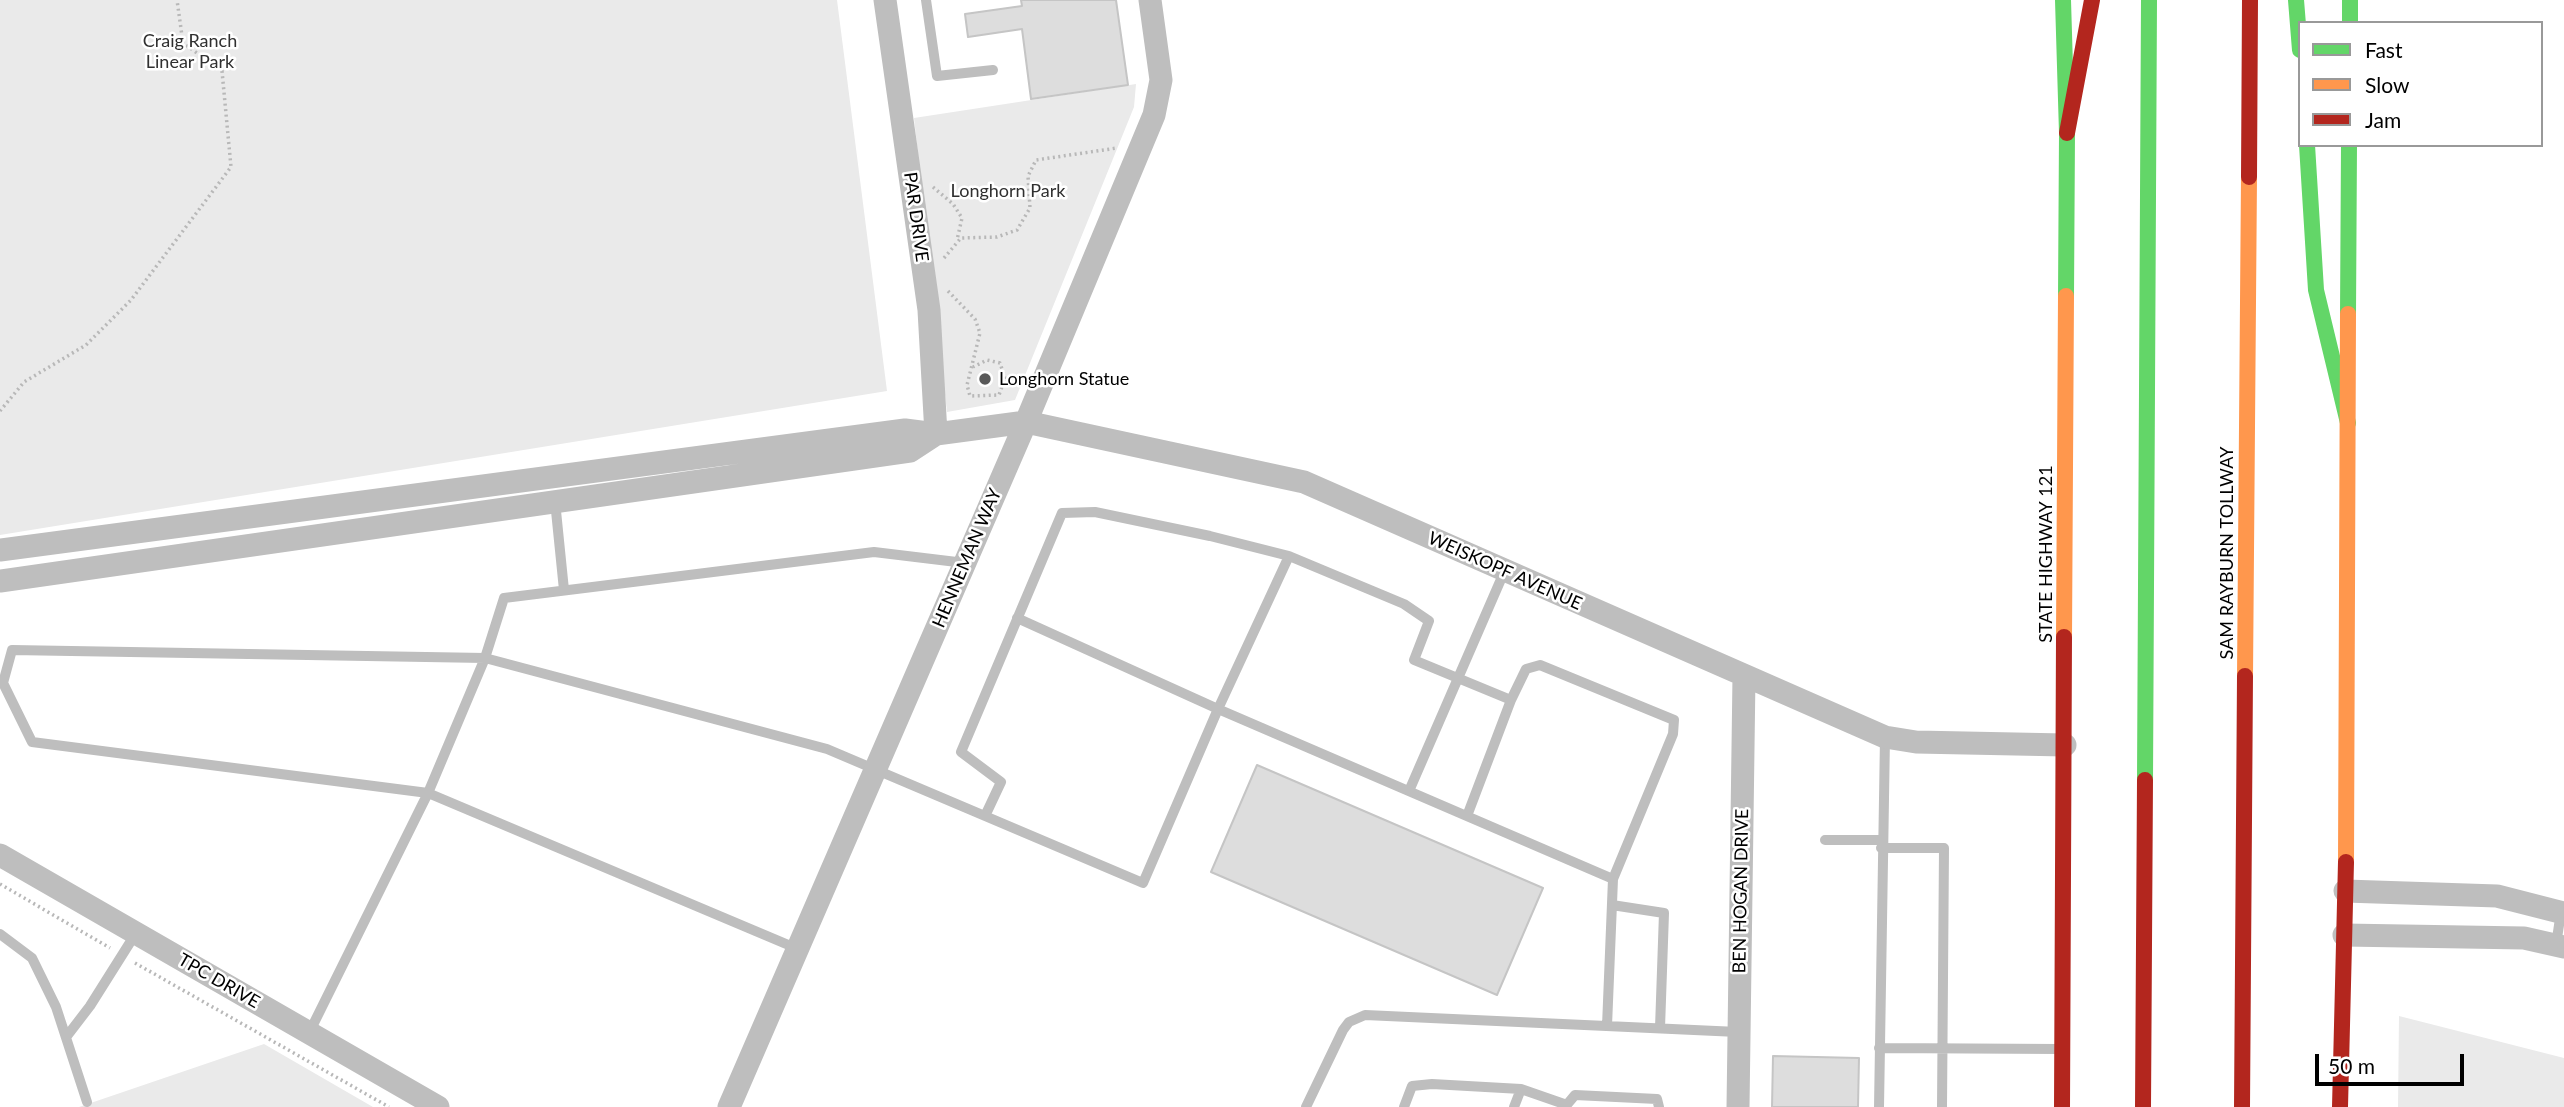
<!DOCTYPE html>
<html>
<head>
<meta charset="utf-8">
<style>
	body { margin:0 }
	#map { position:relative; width:2564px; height:1107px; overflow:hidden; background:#fff; font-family:Lato,sans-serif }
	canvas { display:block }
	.legend { position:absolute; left:2298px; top:21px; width:245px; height:126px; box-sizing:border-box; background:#fff; border:2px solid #999; margin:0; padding:9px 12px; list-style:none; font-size:21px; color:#000 }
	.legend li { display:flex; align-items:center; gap:14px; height:35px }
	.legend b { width:35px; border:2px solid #999 }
	.scale { position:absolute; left:2315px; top:1054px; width:149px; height:32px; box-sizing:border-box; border:4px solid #000; border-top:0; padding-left:9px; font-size:21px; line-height:24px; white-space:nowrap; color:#000; -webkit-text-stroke:5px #fff; paint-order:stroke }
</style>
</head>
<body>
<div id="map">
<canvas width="2564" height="1107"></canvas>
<ul class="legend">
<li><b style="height:9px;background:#63d668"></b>Fast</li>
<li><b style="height:9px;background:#ff974d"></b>Slow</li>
<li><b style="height:9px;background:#b3261e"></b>Jam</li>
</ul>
<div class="scale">50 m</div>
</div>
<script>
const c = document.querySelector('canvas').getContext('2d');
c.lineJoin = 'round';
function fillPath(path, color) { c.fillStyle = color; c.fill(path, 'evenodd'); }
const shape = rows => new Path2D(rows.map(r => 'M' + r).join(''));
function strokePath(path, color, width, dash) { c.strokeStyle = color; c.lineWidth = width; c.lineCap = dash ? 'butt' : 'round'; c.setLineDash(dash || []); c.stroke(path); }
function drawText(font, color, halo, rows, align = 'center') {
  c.font = font + ' Lato,sans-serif'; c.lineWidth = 5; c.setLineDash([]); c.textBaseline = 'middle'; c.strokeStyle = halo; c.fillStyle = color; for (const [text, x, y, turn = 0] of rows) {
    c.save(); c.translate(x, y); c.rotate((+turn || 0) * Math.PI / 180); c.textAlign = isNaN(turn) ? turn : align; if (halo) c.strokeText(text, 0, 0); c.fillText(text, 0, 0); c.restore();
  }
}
const green = shape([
	[0,0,837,0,887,391,0,535],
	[1136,84,1134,107,1015,400,947,412,914,118],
	[2399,1016,2564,1058,2564,1107,2398,1107],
	[264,1044,373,1107,79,1107]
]);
const building = shape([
	[1021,0,1116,0,1128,85,1031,99,1022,29,968,37,965,14,1022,6,1021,0],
	[1257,765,1543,888,1497,995,1211,872,1257,765],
	[1773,1056,1859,1058,1858,1107,1772,1107,1773,1056]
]);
const path = shape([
	[933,187,953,204,962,218,957,240],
	[944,258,961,238,997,237,1017,230,1030,208,1028,176,1036,160,1117,148],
	[948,291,975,319,980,333,967,385,970,396,999,395,1005,378,1000,363,987,360,973,367],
	[0,411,24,382,86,345,131,300,231,167,222,71,183,43,177,0],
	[0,884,110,948],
	[135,963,389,1107]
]);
const lane = shape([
	[926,0,937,76,993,70],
	[555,501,564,590],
	[965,563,874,552,504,598,485,658,12,650,3,683,32,742,428,793,485,658,827,749,1143,883,1218,709,1613,879,1607,1026],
	[1017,618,1218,709,1289,556],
	[1409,791,1505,570],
	[985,816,1001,782,961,752,1062,513,1095,512,1210,536,1289,556,1404,604,1429,621,1414,660,1511,700,1526,669,1540,665,1674,720,1673,734,1613,879],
	[1467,816,1511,700],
	[1825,840,1881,840],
	[1881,848,1944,848,1942,1107],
	[1612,905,1664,913,1660,1028],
	[0,934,32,958,56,1007,87,1102],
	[2556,945,2561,912],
	[309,1033,428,793,798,949],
	[67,1036,90,1006,136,933],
	[1879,1048,2059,1049],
	[1306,1107,1343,1030,1349,1022,1365,1015,1738,1032],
	[1404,1107,1412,1086,1432,1084,1521,1089,1567,1105],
	[1514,1107,1521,1089],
	[1565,1107,1575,1095,1657,1099,1659,1107],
	[1879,1107,1885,737]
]);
const street = shape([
	[885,0,929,310,936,434],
	[0,550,905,430,936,434,1026,422,1304,482,1885,737,1916,742,2065,745],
	[0,581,910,451,936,434],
	[0,855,438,1107],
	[2345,891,2497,896,2564,913],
	[2344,935,2524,938,2564,947],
	[729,1107,1026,422,1154,115,1161,80,1150,0],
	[1738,1107,1744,676]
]);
const fast = shape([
	[2063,0,2067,133,2066,296],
	[2296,0,2300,50],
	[2350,0,2350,23],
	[2307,145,2316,290,2348,423],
	[2348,314,2349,145],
	[2145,780,2149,0]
]);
const slow = shape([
	[2064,637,2066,296],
	[2245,676,2249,177],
	[2346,862,2348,314]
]);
const jam = shape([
	[2067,133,2092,0],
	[2249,177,2250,0],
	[2062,1107,2064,637],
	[2143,1107,2145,780],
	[2242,1107,2245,676],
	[2340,1107,2346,862]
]);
const markers = [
	[985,379,7,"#595959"]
];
const parkNames = [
	["Craig Ranch",190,41],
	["Linear Park",190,62],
	["Longhorn Park",1008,191]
];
const streetNames = [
	["PAR DRIVE",916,217,82],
	["SAM RAYBURN TOLLWAY",2227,553,-90],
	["STATE HIGHWAY 121",2046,554,-90],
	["HENNEMAN WAY",967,558,-67],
	["WEISKOPF AVENUE",1505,571,24],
	["BEN HOGAN DRIVE",1741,891,-89],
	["TPC DRIVE",219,981,30]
];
const poiNames = [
	["Longhorn Statue",999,379]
];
fillPath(green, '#eaeaea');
fillPath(building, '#ddd');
strokePath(building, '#c5c5c5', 2);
strokePath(path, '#b8b8b8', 3.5, [2, 3.5]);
strokePath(lane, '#bebebe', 10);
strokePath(street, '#bebebe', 23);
strokePath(fast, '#63d668', 16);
strokePath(slow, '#ff974d', 16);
strokePath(jam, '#b3261e', 16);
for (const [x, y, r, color] of markers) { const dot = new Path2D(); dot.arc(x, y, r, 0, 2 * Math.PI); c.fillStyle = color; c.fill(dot); strokePath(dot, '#fff', 2.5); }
drawText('18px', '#303030', '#fff', parkNames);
drawText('18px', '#000', '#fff', streetNames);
drawText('18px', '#000', '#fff', poiNames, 'left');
</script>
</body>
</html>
